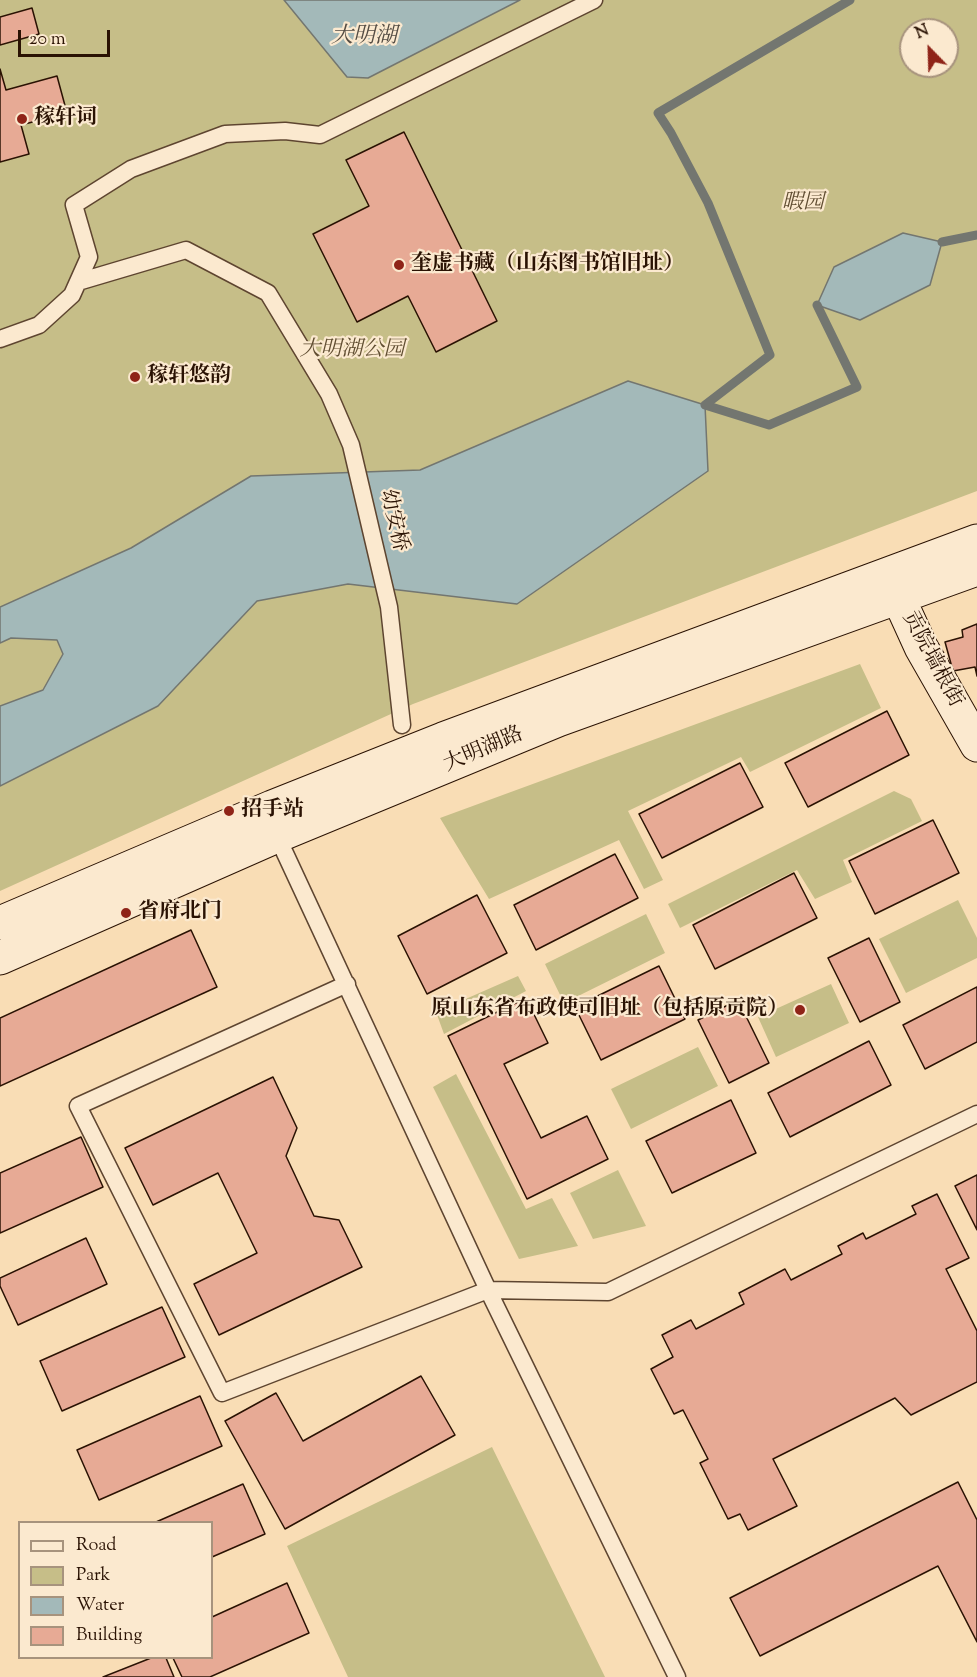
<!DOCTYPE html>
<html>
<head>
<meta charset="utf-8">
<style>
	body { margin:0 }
	#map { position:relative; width:977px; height:1677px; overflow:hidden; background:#f9ddb5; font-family:"Sorts Mill Goudy",serif }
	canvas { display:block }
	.legend { position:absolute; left:18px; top:1521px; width:195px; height:138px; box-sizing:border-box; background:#fbe9cf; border:2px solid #a7937d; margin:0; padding:8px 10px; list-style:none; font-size:18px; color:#2a1203 }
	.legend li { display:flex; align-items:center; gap:12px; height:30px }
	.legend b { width:30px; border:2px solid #a7937d }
	.north { position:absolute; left:899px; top:18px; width:60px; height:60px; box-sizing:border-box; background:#fbe9cf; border:2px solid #a7937d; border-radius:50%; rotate:337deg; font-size:16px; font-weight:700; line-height:24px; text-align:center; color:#2a1203 }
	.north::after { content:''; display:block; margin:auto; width:21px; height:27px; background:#8f2418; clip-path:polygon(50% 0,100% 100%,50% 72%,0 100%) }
	.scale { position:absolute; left:18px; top:30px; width:92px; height:27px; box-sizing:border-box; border:3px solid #2a1203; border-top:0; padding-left:8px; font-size:18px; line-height:21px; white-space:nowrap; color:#2a1203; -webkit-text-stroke:4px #fbe9cf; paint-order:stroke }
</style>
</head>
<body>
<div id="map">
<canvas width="977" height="1677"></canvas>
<ul class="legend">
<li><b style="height:8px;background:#fbe9cf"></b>Road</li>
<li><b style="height:16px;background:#c6be88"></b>Park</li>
<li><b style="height:16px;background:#a3b9b9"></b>Water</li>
<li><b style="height:16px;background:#e7aa95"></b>Building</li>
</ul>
<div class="north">N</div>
<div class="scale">20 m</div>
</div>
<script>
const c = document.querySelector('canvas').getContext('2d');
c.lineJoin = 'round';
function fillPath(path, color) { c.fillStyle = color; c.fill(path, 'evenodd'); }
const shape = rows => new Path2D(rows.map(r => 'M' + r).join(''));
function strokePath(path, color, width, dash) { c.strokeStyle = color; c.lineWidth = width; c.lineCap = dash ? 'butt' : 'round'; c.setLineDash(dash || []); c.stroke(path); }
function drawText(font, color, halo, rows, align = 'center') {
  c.font = font + ' "Sorts Mill Goudy","Noto Serif SC",serif'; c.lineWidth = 4.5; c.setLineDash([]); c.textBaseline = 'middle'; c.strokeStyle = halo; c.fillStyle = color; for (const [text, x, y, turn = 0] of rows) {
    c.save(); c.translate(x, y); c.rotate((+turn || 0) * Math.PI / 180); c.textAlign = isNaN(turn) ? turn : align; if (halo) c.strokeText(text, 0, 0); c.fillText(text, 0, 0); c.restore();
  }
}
const green = shape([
	[0,0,977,0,977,491,413,704,0,891],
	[911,30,947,30,947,66,911,66],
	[860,664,881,708,750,772,741,757,628,811,663,880,644,889,619,840,489,899,440,818],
	[894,791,911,799,922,821,843,860,852,882,815,899,797,870,680,928,668,904],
	[958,900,977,938,977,958,906,993,879,939],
	[646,914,665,953,564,1003,545,964],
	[518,976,526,991,444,1034,436,1012],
	[831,984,849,1023,776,1057,758,1017],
	[698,1047,718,1086,631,1129,611,1089],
	[456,1074,526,1209,552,1198,578,1246,519,1259,433,1087],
	[618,1170,646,1226,593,1239,570,1193],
	[492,1447,605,1677,348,1677,287,1546]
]);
const water = shape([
	[284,0,520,0,368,78,347,77,284,0],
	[903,233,942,242,930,285,860,320,817,305,834,267,903,233],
	[628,381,705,405,708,471,517,604,348,584,257,601,158,706,0,786,0,706,43,690,63,654,57,640,11,638,0,643,0,607,131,548,251,476,420,470,628,381]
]);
const stream = shape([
	[942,242,977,235],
	[705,405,770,355,708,203,671,133,658,113,850,0],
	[705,405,769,425,857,387,817,305]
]);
const building = shape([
	[32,8,39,34,0,45,0,17,32,8],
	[0,69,6,90,57,76,67,113,21,125,29,154,0,162,0,69],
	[404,132,497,321,436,352,408,296,357,322,313,234,369,206,346,160,404,132],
	[977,624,977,676,975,667,953,671,945,642,963,637,962,630,977,624],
	[887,711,909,755,808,807,785,763,887,711],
	[740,763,763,807,662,858,639,814,740,763],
	[933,820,959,873,875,914,849,861,933,820],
	[615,854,638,898,536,950,514,905,615,854],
	[794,873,817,918,715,969,693,925,794,873],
	[477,895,507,953,427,994,398,936,477,895],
	[191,930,217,987,0,1086,0,1018,191,930],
	[869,938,900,1002,860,1022,828,958,869,938],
	[659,966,685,1019,601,1060,575,1007,659,966],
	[977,987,977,1042,925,1069,903,1025,977,987],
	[526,998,548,1043,504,1064,541,1138,587,1116,608,1159,527,1199,448,1036,526,998],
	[738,1000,769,1063,729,1083,698,1020,738,1000],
	[869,1041,891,1085,790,1137,768,1093,869,1041],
	[273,1077,297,1128,286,1156,314,1216,339,1220,362,1267,219,1335,194,1284,257,1253,218,1173,153,1205,125,1148,273,1077],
	[731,1100,756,1153,672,1193,646,1141,731,1100],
	[81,1137,103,1187,0,1233,0,1173,81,1137],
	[977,1175,977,1230,955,1186,977,1175],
	[937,1194,969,1258,946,1269,977,1331,977,1382,911,1415,895,1398,773,1459,797,1506,748,1530,740,1514,728,1519,700,1463,708,1459,683,1410,674,1414,651,1369,673,1357,662,1335,691,1320,696,1329,744,1304,739,1293,785,1269,791,1280,842,1254,838,1246,863,1233,866,1239,916,1214,912,1206,937,1194],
	[86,1238,107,1284,18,1325,0,1286,0,1278,86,1238],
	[162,1307,185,1357,62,1411,40,1361,162,1307],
	[421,1376,455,1435,285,1529,225,1421,276,1393,303,1441,421,1376],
	[200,1396,222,1446,99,1500,77,1450,200,1396],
	[958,1482,977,1520,977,1642,938,1566,760,1656,730,1598,958,1482],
	[243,1484,265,1534,212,1557,212,1522,156,1522,243,1484],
	[287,1583,309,1633,210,1677,182,1677,173,1658,212,1658,212,1617,287,1583],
	[151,1658,166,1658,174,1677,103,1677,151,1658]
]);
const lane = shape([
	[78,282,186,250,268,293,329,394,351,445,389,607,402,725],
	[0,339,39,325,72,295,89,257,74,205,131,169,225,134,285,131,320,135,594,0],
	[277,836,488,1290,677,1677],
	[347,984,78,1106,222,1393,488,1290,608,1292,977,1114]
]);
const secondary = shape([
	[890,579,921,647,977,745],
	[0,923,272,807,443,739,977,541],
	[0,958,277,836,558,720,977,569]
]);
const markers = [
	[22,119,6,"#8f2418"],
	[399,265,6,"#8f2418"],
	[135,377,6,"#8f2418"],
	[229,811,6,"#8f2418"],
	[126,913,6,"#8f2418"],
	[800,1010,6,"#8f2418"]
];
const poiNames = [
	["稼轩词",34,119],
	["奎虚书藏（山东图书馆旧址）",411,265],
	["稼轩悠韵",147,377],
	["招手站",241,811],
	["省府北门",138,913],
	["原山东省布政使司旧址（包括原贡院）",788,1010,"right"]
];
const parkNames = [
	["暇园",803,204],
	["大明湖公园",352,351]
];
const streetNames = [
	["幼安桥",392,521,77],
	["贡院墙根街",931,660,62],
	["大明湖路",484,751,-23]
];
const waterNames = [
	["大明湖",364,38]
];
fillPath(green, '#c6be88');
fillPath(water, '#a3b9b9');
strokePath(water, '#737670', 1.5);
strokePath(stream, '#737670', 9);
fillPath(building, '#e7aa95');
strokePath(building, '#2a1203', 1.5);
strokePath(lane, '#5e4530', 19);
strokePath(secondary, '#2a1203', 35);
strokePath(lane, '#fbe9cf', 16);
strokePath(secondary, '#fbe9cf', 33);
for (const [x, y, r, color] of markers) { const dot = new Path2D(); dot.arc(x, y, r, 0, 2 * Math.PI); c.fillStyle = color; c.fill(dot); strokePath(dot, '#fbe9cf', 2); }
drawText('bold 21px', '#2a1203', '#fbe9cf', poiNames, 'left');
drawText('italic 21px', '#614e32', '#fbe9cf', parkNames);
drawText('21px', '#2a1203', '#fbe9cf', streetNames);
drawText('italic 22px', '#544c43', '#fbe9cf', waterNames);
</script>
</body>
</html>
